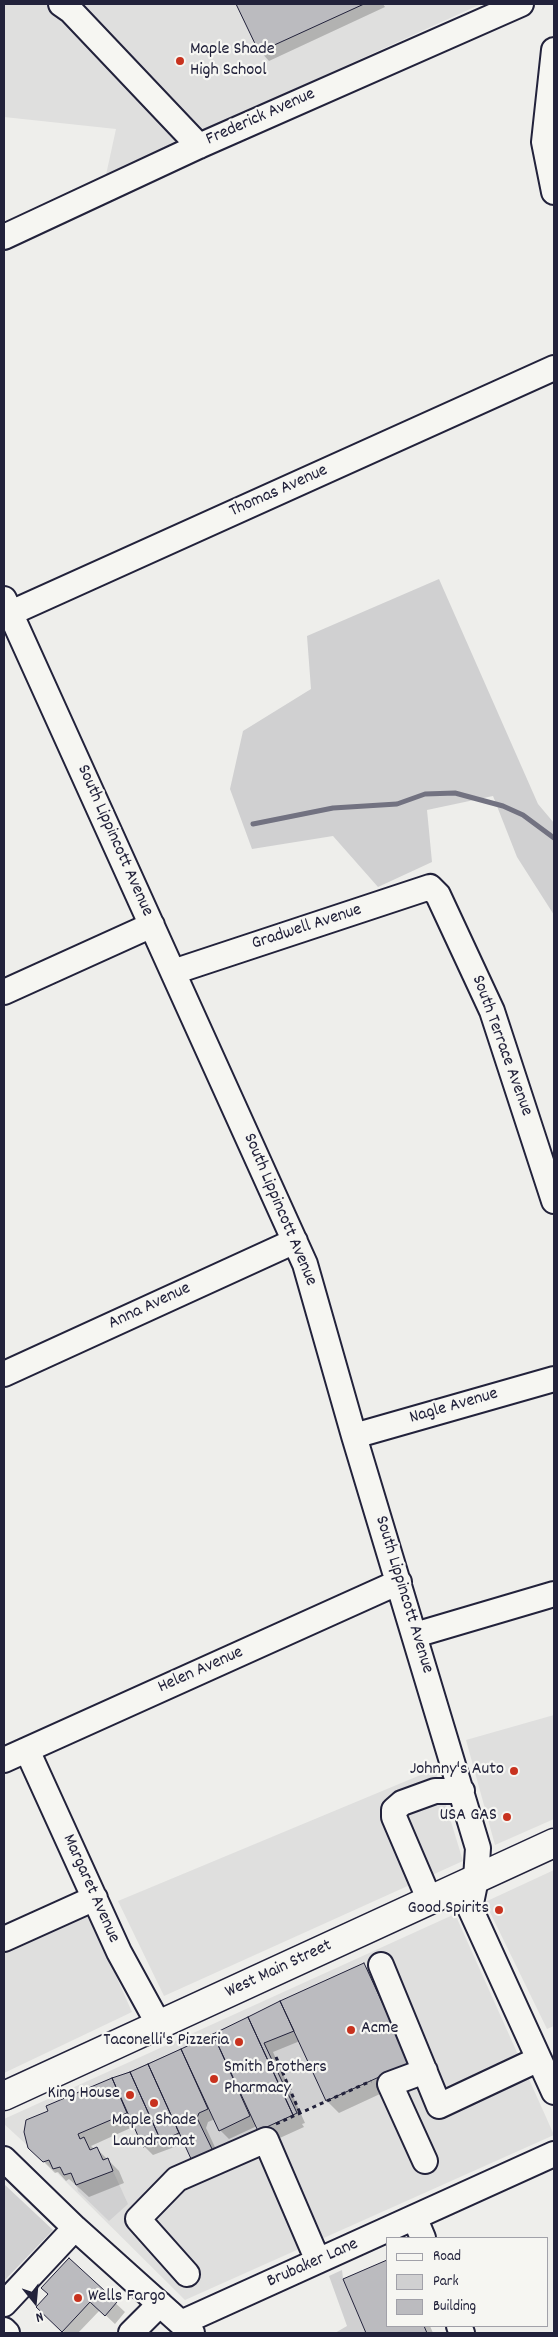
<!DOCTYPE html>
<html>
<head>
<meta charset="utf-8">
<style>
	body { margin:0 }
	#map { position:relative; width:558px; height:2337px; overflow:hidden; background:#eeeeeb; font-family:Dekko,sans-serif }
	canvas { display:block }
	.frame { position:absolute; inset:0; border:5px solid #22223b; pointer-events:none }
	.legend { position:absolute; left:386px; top:2237px; width:162px; height:90px; box-sizing:border-box; background:#f6f6f2; border:1px solid #a1a1a9; margin:0; padding:6px 9px; list-style:none; font-size:15px; color:#22223b }
	.legend li { display:flex; align-items:center; gap:10px; height:25px }
	.legend b { width:25px; border:1px solid #a1a1a9 }
	.north { position:absolute; left:10px; top:2277px; width:50px; height:50px; -webkit-text-stroke:4px #f6f6f2; paint-order:stroke; rotate:163deg; font-size:14px; font-weight:700; line-height:20px; text-align:center; color:#22223b }
	.north::after { content:''; display:block; margin:auto; width:18px; height:22px; background:#22223b; clip-path:polygon(50% 0,100% 100%,50% 72%,0 100%) }
</style>
</head>
<body>
<div id="map">
<canvas width="558" height="2337"></canvas>
<div class="frame"></div>
<ul class="legend">
<li><b style="height:6px;background:#f6f6f2"></b>Road</li>
<li><b style="height:14px;background:#d0d0d1"></b>Park</li>
<li><b style="height:14px;background:#bbbbbf"></b>Building</li>
</ul>
<div class="north">N</div>
</div>
<script>
const c = document.querySelector('canvas').getContext('2d');
c.lineJoin = 'round';
function fillPath(path, color) { c.fillStyle = color; c.fill(path, 'evenodd'); }
const shape = rows => new Path2D(rows.map(r => 'M' + r).join(''));
function strokePath(path, color, width, dash) { c.strokeStyle = color; c.lineWidth = width; c.lineCap = dash ? 'butt' : 'round'; c.setLineDash(dash || []); c.stroke(path); }
function drawText(font, color, halo, rows, align = 'center') {
  c.font = font + ' Dekko,sans-serif'; c.lineWidth = 4.5; c.setLineDash([]); c.textBaseline = 'middle'; c.strokeStyle = halo; c.fillStyle = color; for (const [text, x, y, turn = 0] of rows) {
    c.save(); c.translate(x, y); c.rotate((+turn || 0) * Math.PI / 180); c.textAlign = isNaN(turn) ? turn : align; if (halo) c.strokeText(text, 0, 0); c.fillText(text, 0, 0); c.restore();
  }
}
const built = shape([
	[4,4,481,4,106,175,116,129,4,117],
	[554,1715,554,1819,495,1845,466,1740],
	[435,1769,463,1861,164,1996,118,1901],
	[554,1870,554,2026,547,2029,485,1902],
	[455,1914,554,2135,185,2300,53,2169,4,2124,4,2119],
	[89,1915,132,2012,4,2073,4,1952]
]);
const green = shape([
	[439,579,538,804,554,823,554,915,517,857,493,796,427,810,432,862,378,887,333,836,252,849,230,789,243,731,311,689,307,636],
	[294,2031,326,2101,297,2113,264,2043],
	[208,2109,219,2131,250,2116,257,2130,213,2151,197,2118,199,2113],
	[113,2171,128,2204,109,2221,78,2191,76,2185],
	[4,2184,53,2230,4,2281],
	[342,2270,343,2279,366,2333,335,2333,347,2326,329,2276]
]);
const shadow = shape([
	[238,4,383,4,385,7,269,61,260,51],
	[364,1965,376,1977,421,2075,339,2113,327,2101,300,2041,273,2052,305,2123,302,2124,304,2127,271,2142,257,2126,229,2139,220,2130,215,2119,208,2122,206,2128,221,2160,185,2143,153,2155,144,2146,135,2126,91,2146,95,2150,97,2149,119,2171,124,2183,89,2197,69,2179,66,2181,58,2172,55,2173,29,2147,50,2111,48,2107,213,2035],
	[69,2260,125,2312,115,2324,100,2310,78,2333,65,2333,47,2316,49,2294],
	[344,2280,387,2326,430,2326,433,2333,367,2333]
]);
const stream = shape([
	[253,824,333,808,397,804,425,794,455,793,503,806,523,815,554,838]
]);
const building = shape([
	[236,4,364,4,259,52,236,4],
	[364,1963,410,2063,326,2101,280,2001,364,1963],
	[280,2001,294,2031,264,2043,297,2113,293,2115,248,2017,280,2001],
	[248,2017,293,2115,258,2131,213,2034,248,2017],
	[213,2034,250,2116,219,2131,181,2049,213,2034],
	[181,2049,208,2109,199,2113,197,2118,213,2151,192,2161,148,2064,181,2049],
	[148,2064,179,2133,161,2141,130,2072,148,2064],
	[130,2072,161,2141,143,2147,112,2078,130,2072],
	[112,2078,127,2113,78,2134,80,2139,84,2137,90,2150,97,2147,103,2160,108,2158,113,2171,76,2185,71,2173,64,2175,60,2167,53,2169,49,2160,43,2162,28,2148,24,2132,26,2120,48,2111,46,2106,112,2078],
	[69,2258,117,2302,105,2316,90,2302,62,2332,36,2307,48,2294,41,2288,69,2258],
	[387,2260,387,2326,424,2326,427,2333,366,2333,343,2279,387,2260]
]);
const path = shape([
	[276,2057,300,2113],
	[276,2124,371,2081]
]);
const minor = shape([
	[61,4,71,11,199,146],
	[554,50,544,142,554,192],
	[4,237,199,146,521,4],
	[4,599,305,1264,354,1436,478,1848,476,1879,470,1908,554,2092],
	[4,616,554,368],
	[173,972,430,887,438,895,492,1011,554,1201],
	[4,992,152,925],
	[4,1374,295,1241],
	[354,1436,554,1379],
	[415,1635,554,1594],
	[27,1750,119,1952,159,2025],
	[4,1760,399,1582],
	[430,1901,394,1817,394,1810,402,1803,435,1791,462,1791],
	[4,1939,95,1898],
	[381,1965,439,2106,539,2059],
	[4,2159,75,2228,192,2333],
	[425,2161,390,2084,425,2071],
	[415,2219,423,2238],
	[187,2274,138,2219,177,2179,266,2140,318,2261],
	[4,2304,75,2228],
	[181,2323,554,2154],
	[459,2326,462,2333],
	[4,2330,7,2333],
	[131,2333,160,2304]
]);
const major = shape([
	[4,2096,554,1843]
]);
const markers = [
	[180,61,5,"#c8321e"],
	[514,1771,5,"#c8321e"],
	[507,1817,5,"#c8321e"],
	[499,1910,5,"#c8321e"],
	[351,2030,5,"#c8321e"],
	[239,2042,5,"#c8321e"],
	[214,2079,5,"#c8321e"],
	[130,2095,5,"#c8321e"],
	[154,2103,5,"#c8321e"],
	[78,2298,5,"#c8321e"]
];
const poiNames = [
	["Maple Shade",190,51,"left"],
	["High School",190,72,"left"],
	["Johnny's Auto",504,1771],
	["USA GAS",497,1817],
	["Good Spirits",489,1910],
	["Acme",361,2030,"left"],
	["Taconelli's Pizzeria",229,2042],
	["Smith Brothers",224,2069,"left"],
	["Pharmacy",224,2090,"left"],
	["King House",120,2095],
	["Maple Shade",154,2122,"center"],
	["Laundromat",154,2143,"center"],
	["Wells Fargo",88,2298,"left"]
];
const streetNames = [
	["Frederick Avenue",261,118,-24],
	["Thomas Avenue",279,492,-24],
	["South Lippincott Avenue",114,841,66],
	["Gradwell Avenue",307,928,-18],
	["South Terrace Avenue",501,1046,70],
	["South Lippincott Avenue",279,1210,67],
	["Anna Avenue",150,1307,-25],
	["Nagle Avenue",454,1407,-16],
	["South Lippincott Avenue",403,1595,73],
	["Helen Avenue",201,1671,-24],
	["Margaret Avenue",90,1889,66],
	["West Main Street",279,1970,-25],
	["Brubaker Lane",313,2264,-24]
];
fillPath(built, '#dfdfde');
fillPath(green, '#d0d0d1');
fillPath(shadow, '#0003');
strokePath(stream, '#727281', 5);
fillPath(building, '#bbbbbf');
strokePath(building, '#22223b', 1);
strokePath(minor, '#22223b', 28);
strokePath(major, '#22223b', 31);
strokePath(path, '#22223b', 3, [4, 4]);
strokePath(minor, '#f6f6f2', 24);
strokePath(major, '#f6f6f2', 28);
for (const [x, y, r, color] of markers) { const dot = new Path2D(); dot.arc(x, y, r, 0, 2 * Math.PI); c.fillStyle = color; c.fill(dot); strokePath(dot, '#f6f6f2', 2); }
drawText('18px', '#22223b', '#f6f6f2', poiNames, 'right');
drawText('18px', '#22223b', '#f6f6f2', streetNames);
</script>
</body>
</html>
